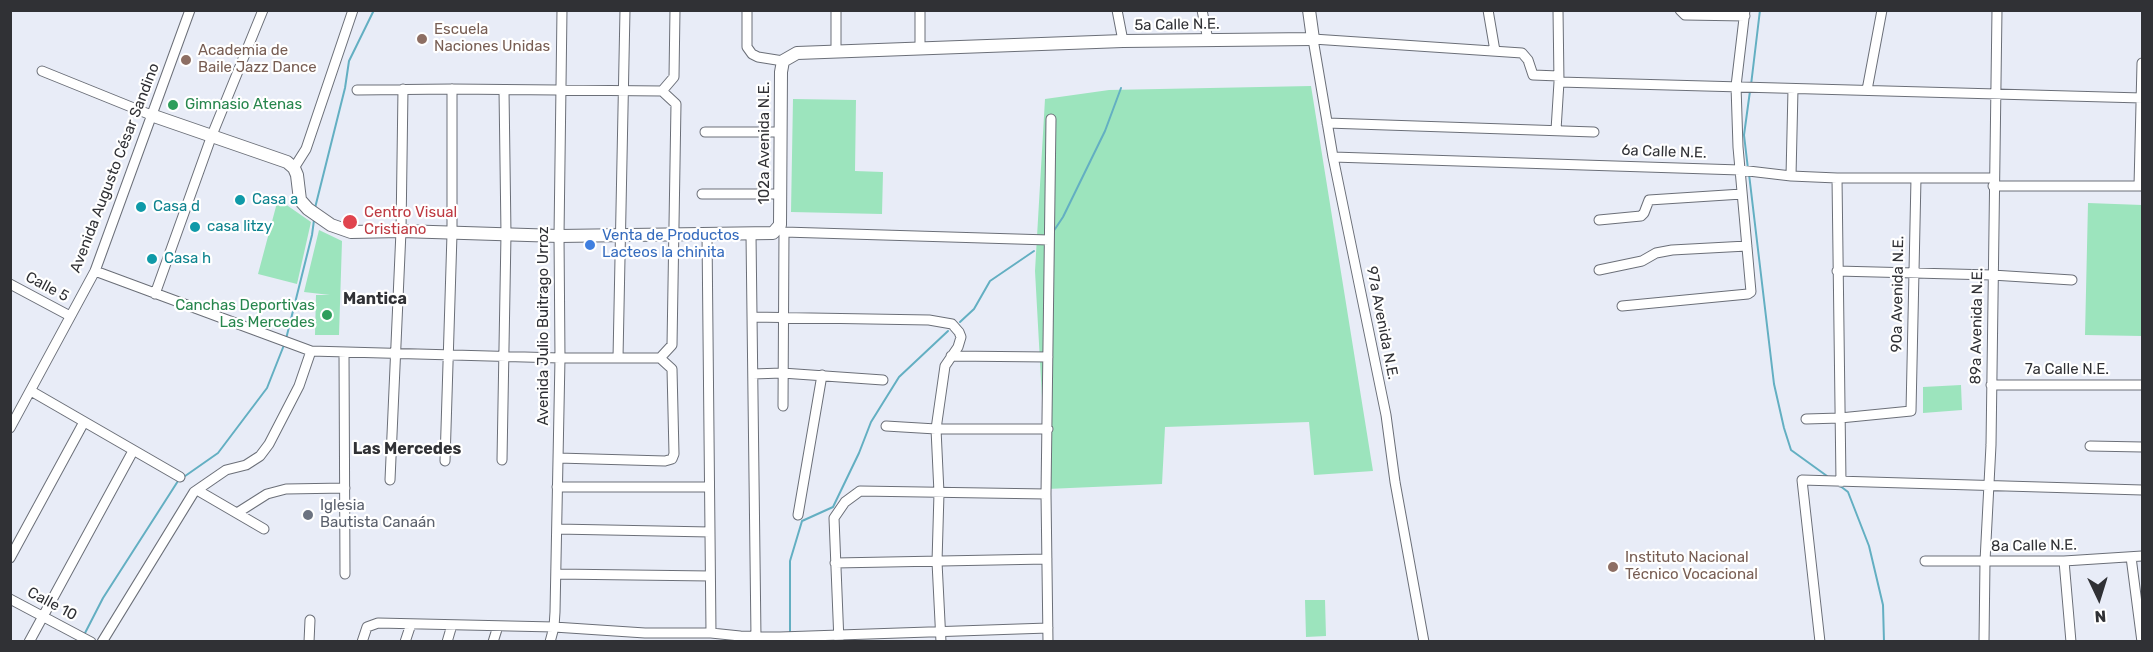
<!DOCTYPE html>
<html>
<head>
<meta charset="utf-8">
<style>
	body { margin:0 }
	#map { position:relative; width:2153px; height:652px; overflow:hidden; background:#e8ecf7; font-family:Rubik,sans-serif }
	canvas { display:block }
	.frame { position:absolute; inset:0; border:12px solid #303135; pointer-events:none }
	.north { position:absolute; left:2069px; top:568px; width:60px; height:60px; -webkit-text-stroke:4px #fff; paint-order:stroke; rotate:176deg; font-size:16px; font-weight:700; line-height:24px; text-align:center; color:#303135 }
	.north::after { content:''; display:block; margin:auto; width:21px; height:27px; background:#303135; clip-path:polygon(50% 0,100% 100%,50% 72%,0 100%) }
</style>
</head>
<body>
<div id="map">
<canvas width="2153" height="652"></canvas>
<div class="frame"></div>
<div class="north">N</div>
</div>
<script>
const c = document.querySelector('canvas').getContext('2d');
c.lineJoin = 'round';
function fillPath(path, color) { c.fillStyle = color; c.fill(path, 'evenodd'); }
const shape = rows => new Path2D(rows.map(r => 'M' + r).join(''));
function strokePath(path, color, width, dash) { c.strokeStyle = color; c.lineWidth = width; c.lineCap = dash ? 'butt' : 'round'; c.setLineDash(dash || []); c.stroke(path); }
function drawText(font, color, halo, rows, align = 'center') {
  c.font = font + ' Rubik,sans-serif'; c.lineWidth = 4.5; c.setLineDash([]); c.textBaseline = 'middle'; c.strokeStyle = halo; c.fillStyle = color; for (const [text, x, y, turn = 0] of rows) {
    c.save(); c.translate(x, y); c.rotate((+turn || 0) * Math.PI / 180); c.textAlign = isNaN(turn) ? turn : align; if (halo) c.strokeText(text, 0, 0); c.fillText(text, 0, 0); c.restore();
  }
}
const green = shape([
	[1311,86,1373,471,1314,475,1309,422,1165,427,1162,484,1047,489,1035,271,1045,99,1109,90],
	[793,99,856,100,855,171,883,172,882,214,791,212],
	[278,199,311,222,297,284,258,274],
	[2088,203,2142,205,2142,336,2085,335],
	[319,230,342,241,339,335,315,335,316,295,330,295,304,292],
	[1961,385,1962,410,1923,413,1923,387],
	[1305,600,1325,600,1326,636,1306,637]
]);
const stream = shape([
	[1751,85,1760,10],
	[1748,169,1744,135,1750,91],
	[1749,174,1774,384,1784,428,1791,450,1827,476],
	[315,208,345,88,349,61,374,10],
	[1053,232,1063,217,1105,131,1121,88],
	[960,322,974,309,990,281,1034,251],
	[286,339,312,235,314,220],
	[1839,485,1848,492,1869,546,1883,605,1884,642],
	[790,632,790,561,802,521,833,507,859,453,871,422,899,377,948,331],
	[84,635,103,598,178,481,218,453,267,388,284,345]
]);
const street = shape([
	[747,10,747,47,752,54,758,57,783,61],
	[920,10,920,49],
	[1117,10,1123,41],
	[1202,10,1208,40],
	[1488,10,1495,51],
	[1680,10,1685,15,1745,16],
	[836,52,836,10],
	[42,71,151,115],
	[1559,82,2142,98],
	[357,90,452,89,662,91],
	[1867,90,1882,10],
	[1327,123,1594,132],
	[1556,130,1559,82,1558,10],
	[705,132,781,132],
	[1333,157,1740,170,1791,176,1837,178,1993,178],
	[294,168,306,149,353,10],
	[1791,176,1793,89],
	[1837,178,1841,482],
	[1993,186,2142,186],
	[2139,186,2142,63],
	[702,194,780,194],
	[1599,220,1641,216,1644,213,1649,200,1742,194],
	[778,229,784,232,1049,240],
	[707,234,711,633],
	[751,235,756,637],
	[1599,270,1642,261,1656,253,1672,250,1747,246],
	[95,271,311,351],
	[1837,271,1992,275,2072,280],
	[10,284,70,316],
	[155,294,212,135,263,10],
	[1622,306,1748,294,1751,292,1738,147,1736,86,1745,10],
	[752,317,929,320,952,324,959,332,961,337,958,347,945,366,936,429,939,493,937,562,941,642],
	[344,352,345,574],
	[951,356,1048,357],
	[618,358,625,10],
	[753,374,782,373,883,380],
	[1991,385,2142,385],
	[31,391,180,477],
	[783,406,784,232],
	[1806,419,1840,418,1911,411,1916,178],
	[886,426,936,429,1048,429],
	[10,428,95,271,190,10],
	[2090,446,2142,447],
	[558,458,665,461,672,459,674,454,672,369,660,358,672,345,676,104,662,91,674,77,675,10],
	[502,460,506,234,504,90],
	[445,461,452,234,452,89],
	[390,480,401,231,403,89],
	[557,487,709,487],
	[197,490,264,529],
	[237,513,267,494,286,489,345,488],
	[798,515,822,375],
	[557,529,710,532],
	[2131,557,2142,642],
	[10,558,84,422],
	[1925,561,2064,561,2142,556],
	[2064,561,2071,642],
	[835,563,1047,559],
	[556,574,710,576],
	[10,599,91,642],
	[740,636,780,637,1048,628],
	[29,642,133,451],
	[102,642,194,492,226,470,246,465,260,456,269,444,299,386,311,351,560,358,660,358],
	[309,642,310,620],
	[362,642,367,627,378,623,554,627,645,633,711,633,740,636,740,642],
	[405,642,411,624],
	[447,642,452,625],
	[493,642,498,626],
	[550,642,554,627,555,612,560,358,559,236,562,10],
	[839,642,834,518,845,502,860,491,1046,494],
	[1048,642,1046,494,1051,119],
	[1424,642,1395,482,1386,415,1333,157,1313,39,1522,53,1528,60,1533,75,1559,76],
	[1820,642,1802,480,2142,490],
	[1984,642,1985,561,1991,445,1997,10]
]);
const secondary = shape([
	[151,115,287,162,294,168,297,175,300,200,308,209,331,225,351,232,401,231,559,236,773,233,780,225,781,72,783,61,797,53,1123,41,1313,39,1309,10]
]);
const markers = [
	[422,39,6,"#8d6e63"],
	[186,60,6,"#8d6e63"],
	[173,105,6,"#2e9e5b"],
	[240,200,6,"#0f9aa8"],
	[141,207,6,"#0f9aa8"],
	[350,222,8,"#e0444e"],
	[195,227,6,"#0f9aa8"],
	[590,245,6,"#3f7fe0"],
	[152,259,6,"#0f9aa8"],
	[327,315,6,"#2e9e5b"],
	[308,515,6,"#6b7280"],
	[1613,567,6,"#8d6e63"]
];
const streetNames = [
	["5a Calle N.E.",1177,25,-1],
	["102a Avenida N.E.",765,143,-90],
	["6a Calle N.E.",1664,152,2],
	["Avenida Augusto César Sandino",115,168,-69],
	["Calle 5",47,287,28],
	["90a Avenida N.E.",1898,294,-89],
	["97a Avenida N.E.",1382,323,79],
	["Avenida Julio Buitrago Urroz",544,326,-90],
	["89a Avenida N.E.",1977,326,-89],
	["7a Calle N.E.",2067,370],
	["8a Calle N.E.",2034,546,-1],
	["Calle 10",52,604,28]
];
const educationNames = [
	["Escuela",434,30],
	["Naciones Unidas",434,47],
	["Academia de",198,51],
	["Baile Jazz Dance",198,68],
	["Instituto Nacional",1625,558],
	["Técnico Vocacional",1625,575]
];
const leisureNames = [
	["Gimnasio Atenas",185,105],
	["Canchas Deportivas",315,306,"right"],
	["Las Mercedes",315,323,"right"]
];
const cultureNames = [
	["Casa a",252,200],
	["Casa d",153,207],
	["casa litzy",207,227],
	["Casa h",164,259]
];
const healthNames = [
	["Centro Visual",364,213],
	["Cristiano",364,230]
];
const shopNames = [
	["Venta de Productos",602,236],
	["Lacteos la chinita",602,253]
];
const worshipNames = [
	["Iglesia",320,506],
	["Bautista Canaán",320,523]
];
const neighbourhoodNames = [
	["Mantica",375,299],
	["Las Mercedes",407,449]
];
fillPath(green, '#9ce4bd');
strokePath(stream, '#63afc2', 2);
strokePath(street, '#6b6f78', 11);
strokePath(secondary, '#6b6f78', 14);
strokePath(street, '#fff', 9);
strokePath(secondary, '#fff', 12);
for (const [x, y, r, color] of markers) { const dot = new Path2D(); dot.arc(x, y, r, 0, 2 * Math.PI); c.fillStyle = color; c.fill(dot); strokePath(dot, '#fff', 2); }
drawText('15px', '#303135', '#fff', streetNames);
drawText('15px', '#785e54', '#fff', educationNames, 'left');
drawText('15px', '#27864d', '#fff', leisureNames, 'left');
drawText('15px', '#0d838f', '#fff', cultureNames, 'left');
drawText('15px', '#be3a42', '#fff', healthNames, 'left');
drawText('15px', '#366cbe', '#fff', shopNames, 'left');
drawText('15px', '#5b616d', '#fff', worshipNames, 'left');
drawText('bold 16px', '#303135', '#fff', neighbourhoodNames);
</script>
</body>
</html>
